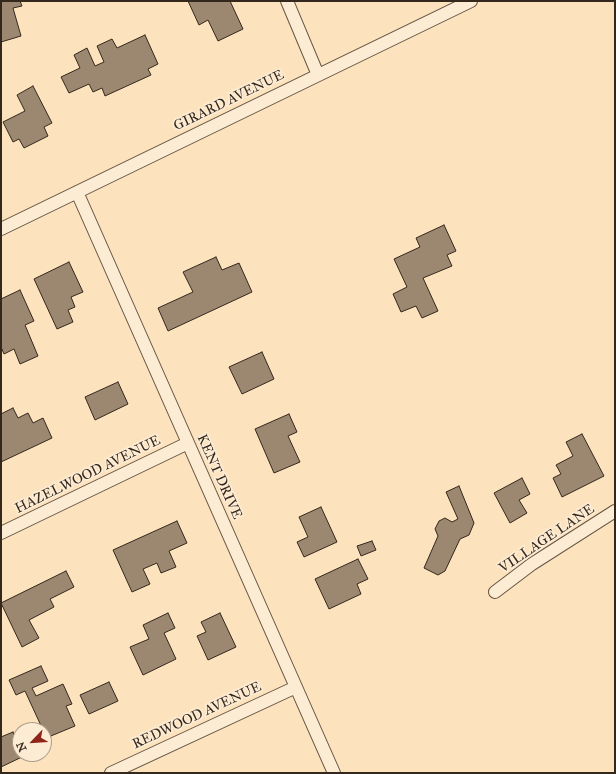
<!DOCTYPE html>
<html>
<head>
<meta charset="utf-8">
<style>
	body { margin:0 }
	#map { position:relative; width:616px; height:774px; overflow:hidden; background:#fce2bd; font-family:"IM FELL Great Primer",serif }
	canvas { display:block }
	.frame { position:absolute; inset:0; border:2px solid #34271c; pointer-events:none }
	.north { position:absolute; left:12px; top:722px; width:40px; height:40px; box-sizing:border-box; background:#fdecd4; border:1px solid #ad9d8a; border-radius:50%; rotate:245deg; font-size:11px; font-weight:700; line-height:16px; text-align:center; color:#34271c }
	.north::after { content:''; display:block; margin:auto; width:14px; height:18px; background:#8f2418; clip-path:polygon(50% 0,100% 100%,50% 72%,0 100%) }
</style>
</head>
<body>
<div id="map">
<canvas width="616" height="774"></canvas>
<div class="frame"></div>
<div class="north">N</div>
</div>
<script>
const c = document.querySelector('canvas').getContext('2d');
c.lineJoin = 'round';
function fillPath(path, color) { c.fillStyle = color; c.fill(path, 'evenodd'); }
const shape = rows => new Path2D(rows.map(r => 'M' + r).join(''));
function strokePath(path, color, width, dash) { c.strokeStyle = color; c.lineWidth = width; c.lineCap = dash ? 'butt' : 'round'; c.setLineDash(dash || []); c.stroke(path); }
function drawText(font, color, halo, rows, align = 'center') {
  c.font = font + ' "IM FELL Great Primer",serif'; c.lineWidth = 3.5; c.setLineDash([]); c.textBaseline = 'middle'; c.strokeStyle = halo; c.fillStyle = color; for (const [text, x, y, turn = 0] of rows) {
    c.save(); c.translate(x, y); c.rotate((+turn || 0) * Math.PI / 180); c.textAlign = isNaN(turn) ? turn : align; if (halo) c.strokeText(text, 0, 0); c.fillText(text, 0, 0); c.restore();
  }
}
const building = shape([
	[1,1,20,1,22,6,13,8,21,36,1,42,1,1],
	[188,1,230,1,243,29,218,41,208,20,199,25,188,1],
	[145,35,158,64,148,69,151,75,105,96,102,88,93,92,89,84,69,93,61,77,80,68,74,55,87,48,95,66,104,62,97,46,112,39,117,48,145,35],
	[33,86,52,123,44,127,48,136,24,148,19,139,13,142,3,122,25,111,17,95,33,86],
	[444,225,456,251,447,255,452,266,423,278,438,311,422,318,416,306,401,312,393,294,407,287,394,259,420,247,416,238,444,225],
	[216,257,222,270,239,263,252,292,168,331,158,308,193,292,183,272,216,257],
	[69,262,83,292,71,297,75,307,68,310,73,322,57,329,34,279,69,262],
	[20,290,34,321,25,325,38,356,20,364,14,349,4,354,1,347,1,299,20,290],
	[262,352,274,379,242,394,229,367,262,352],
	[118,382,128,404,95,420,85,397,118,382],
	[13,408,18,418,28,413,33,423,43,418,52,438,1,462,1,414,13,408],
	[289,414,297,432,288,436,300,462,274,473,255,429,289,414],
	[582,434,604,476,562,497,553,478,561,474,556,465,573,456,566,442,582,434],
	[522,478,530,494,519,500,527,513,510,523,494,493,522,478],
	[459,486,474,523,469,535,460,539,445,571,438,575,424,568,438,536,435,529,439,521,445,518,452,522,458,519,446,492,459,486],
	[321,507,337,542,304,557,297,542,308,537,299,517,321,507],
	[177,521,187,543,169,551,176,567,161,573,157,563,143,569,150,584,132,592,113,550,177,521],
	[372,541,376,550,361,556,357,546,372,541],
	[358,559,368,579,357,584,361,594,329,609,315,579,358,559],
	[66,571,74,587,50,599,54,607,29,620,39,638,22,647,1,603,66,571],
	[168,613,175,628,164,633,176,659,143,675,130,647,149,639,143,625,168,613],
	[220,613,236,647,208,660,197,636,206,632,201,622,220,613],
	[41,666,48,681,32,688,36,696,63,684,72,704,66,706,75,726,46,738,44,730,43,730,25,691,16,695,9,680,41,666],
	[109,682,118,701,89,714,80,695,109,682],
	[13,732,20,748,20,754,23,754,24,756,1,767,1,737,13,732]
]);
const minor = shape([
	[287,1,318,75],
	[77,192,334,773],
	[1,229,471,1],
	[1,533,188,443],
	[495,592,532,564,615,511],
	[111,773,296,687]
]);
const streetNames = [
	["GIRARD AVENUE",229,101,-26],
	["HAZELWOOD AVENUE",88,475,-26],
	["KENT DRIVE",219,477,66],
	["VILLAGE LANE",547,539,-34],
	["REDWOOD AVENUE",197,716,-25]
];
fillPath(building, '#9c8870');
strokePath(building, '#34271c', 1);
strokePath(minor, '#665644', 14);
strokePath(minor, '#fdecd4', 12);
drawText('14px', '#34271c', '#fdecd4', streetNames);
</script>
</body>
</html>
